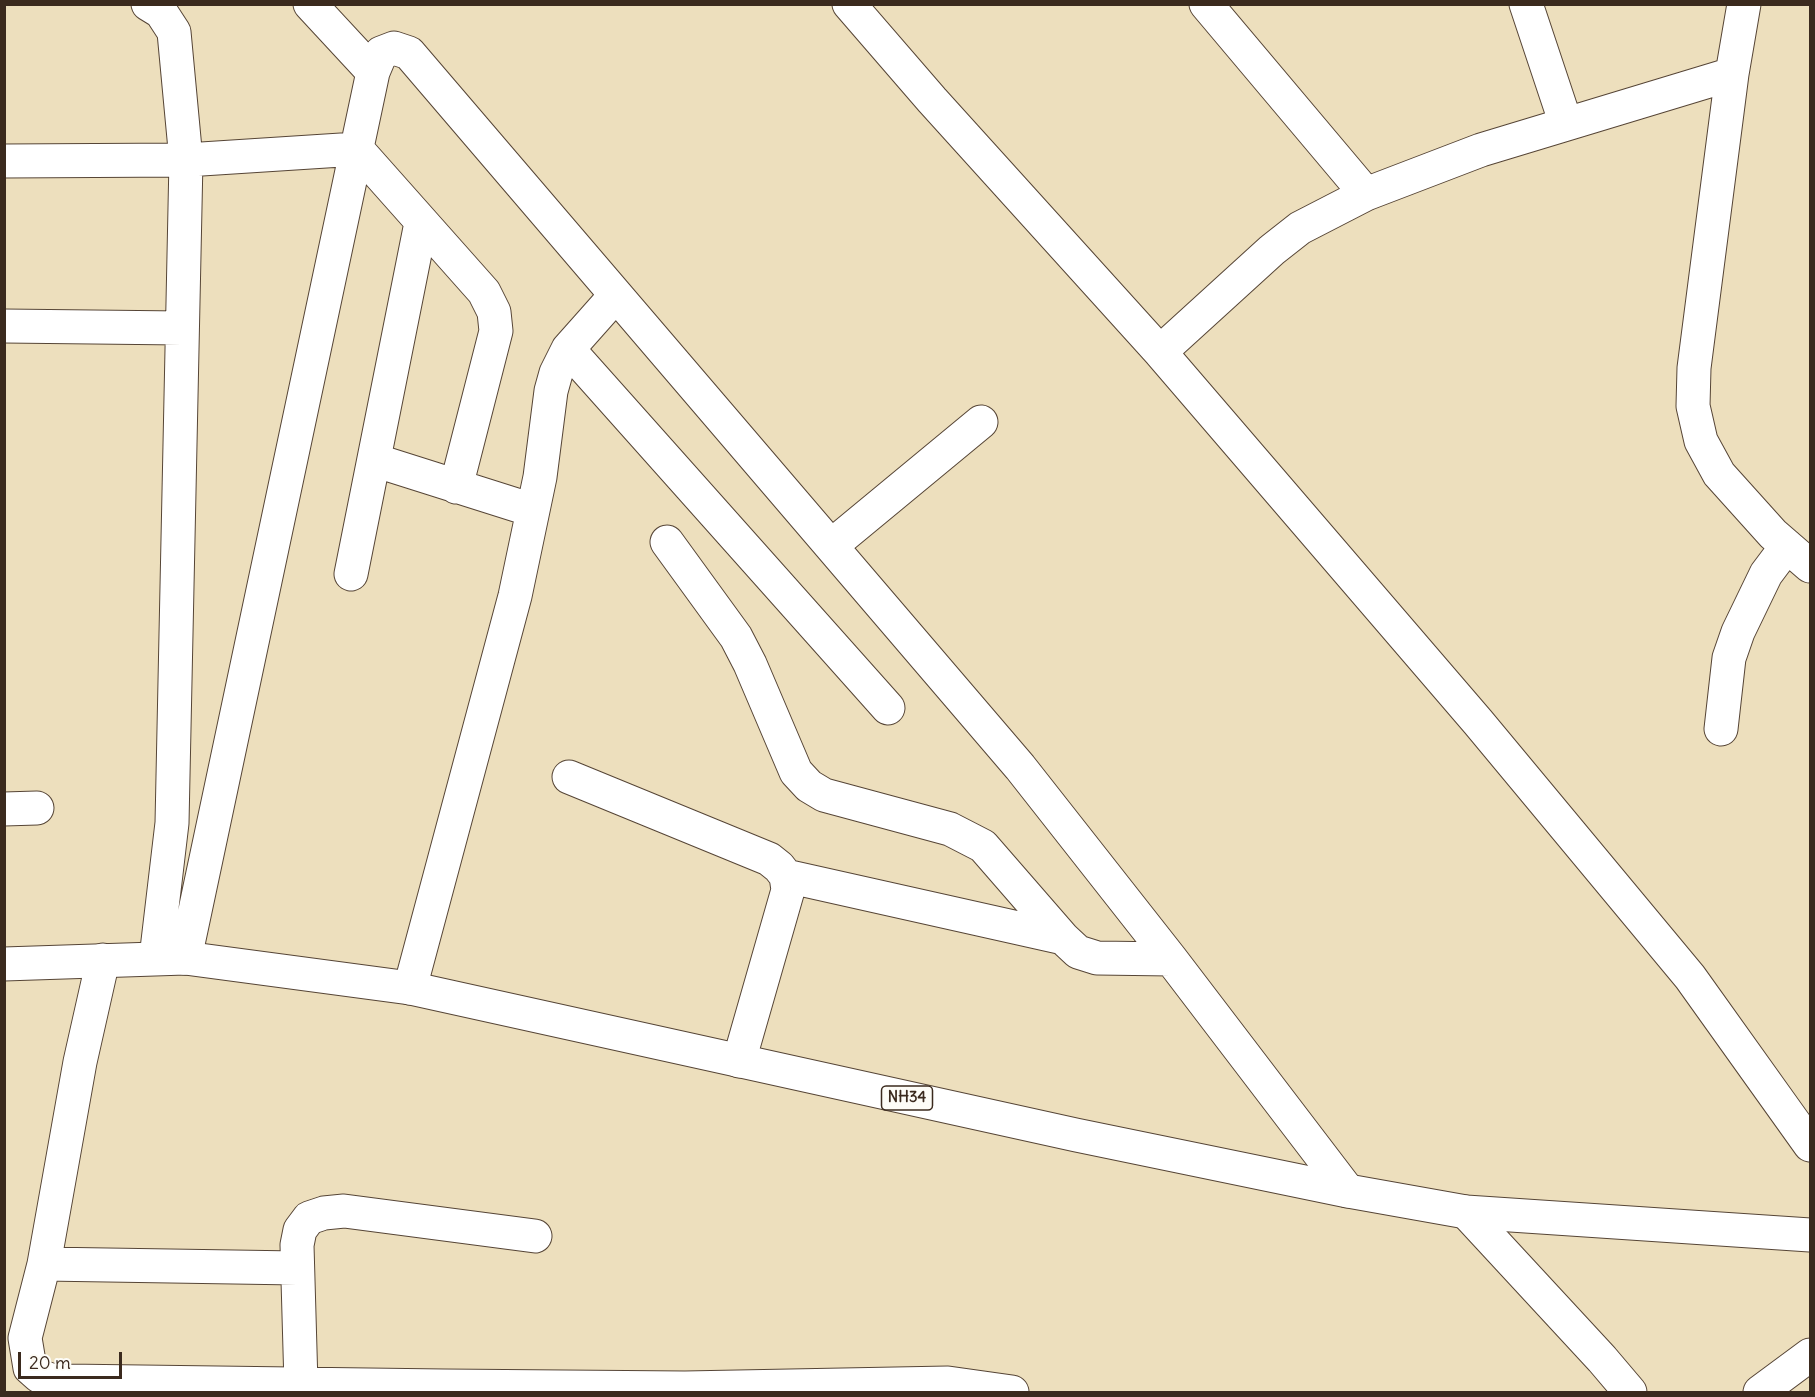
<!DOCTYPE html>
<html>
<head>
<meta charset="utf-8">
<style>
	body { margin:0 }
	#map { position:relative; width:1815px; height:1397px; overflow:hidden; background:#eddfbd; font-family:Delius,sans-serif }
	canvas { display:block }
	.frame { position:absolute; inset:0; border:6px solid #3b2a1e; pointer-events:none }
	.scale { position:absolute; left:18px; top:1352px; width:104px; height:27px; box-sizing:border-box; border:3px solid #3b2a1e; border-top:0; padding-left:8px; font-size:18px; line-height:21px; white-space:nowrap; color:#3b2a1e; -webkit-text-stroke:4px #fdfcf7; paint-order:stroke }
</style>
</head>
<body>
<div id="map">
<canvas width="1815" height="1397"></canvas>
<div class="frame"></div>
<div class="scale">20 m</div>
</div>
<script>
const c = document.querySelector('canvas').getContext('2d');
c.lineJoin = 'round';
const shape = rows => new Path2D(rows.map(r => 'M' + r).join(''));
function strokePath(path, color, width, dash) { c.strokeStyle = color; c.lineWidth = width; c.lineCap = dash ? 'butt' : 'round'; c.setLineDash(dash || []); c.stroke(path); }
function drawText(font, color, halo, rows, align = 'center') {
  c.font = font + ' Delius,sans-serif'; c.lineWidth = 6; c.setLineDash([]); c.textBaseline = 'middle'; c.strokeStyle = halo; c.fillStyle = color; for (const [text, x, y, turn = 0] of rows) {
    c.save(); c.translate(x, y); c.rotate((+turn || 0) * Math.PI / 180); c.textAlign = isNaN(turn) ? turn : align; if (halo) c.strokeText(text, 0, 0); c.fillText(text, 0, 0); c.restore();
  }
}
const minor = shape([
	[148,4,161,12,174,32,186,160,357,149,484,292,494,312,496,331,456,487],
	[310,4,373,72],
	[849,4,932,100,1160,352,1478,722,1690,977,1810,1145],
	[1206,4,1366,194],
	[1526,4,1566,124],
	[1744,4,1732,74,1694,368,1693,406,1701,441,1719,474,1773,534,1810,566],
	[4,161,186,160,172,823,156,958],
	[4,326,182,328],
	[568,349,888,708],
	[1160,352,1272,250,1300,228,1366,194,1481,150,1732,74],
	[374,460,532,510],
	[667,542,736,637,750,664,796,772,809,786,824,795,950,829,983,846,1063,938,1078,952,1097,958,1171,959],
	[831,546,981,422],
	[351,574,421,223],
	[1721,729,1729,658,1738,632,1766,574,1787,546],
	[569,777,769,859,779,867,786,876,788,890,739,1061],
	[4,809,37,808],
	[786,876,1063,938],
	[185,958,373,72,381,53,394,48,409,53,1020,767,1171,959,1348,1191],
	[103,960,80,1062,44,1264,25,1338,30,1368,39,1376,51,1380,66,1381,444,1386,685,1388,948,1383,1012,1392],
	[410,988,515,596,540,477,551,391,556,373,568,349,616,295],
	[1466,1212,1602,1359,1630,1392],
	[44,1264,297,1268],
	[301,1385,297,1245,300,1230,309,1218,324,1213,344,1211,535,1236],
	[1760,1392,1810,1355]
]);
const trunk = shape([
	[4,964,185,958,410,988,1076,1135,1348,1191,1466,1212,1810,1235]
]);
const shields = [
	[907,1098,51]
];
const shieldNames = [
	["NH34",907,1098]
];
strokePath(minor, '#564536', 35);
strokePath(trunk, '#564536', 35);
strokePath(minor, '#fff', 33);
strokePath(trunk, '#fff', 33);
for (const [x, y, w] of shields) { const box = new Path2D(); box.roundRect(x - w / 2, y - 12, w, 24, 4.5); c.fillStyle = '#fdfcf7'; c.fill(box); strokePath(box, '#3b2a1e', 1.5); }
drawText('bold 15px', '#3b2a1e', null, shieldNames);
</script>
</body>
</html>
